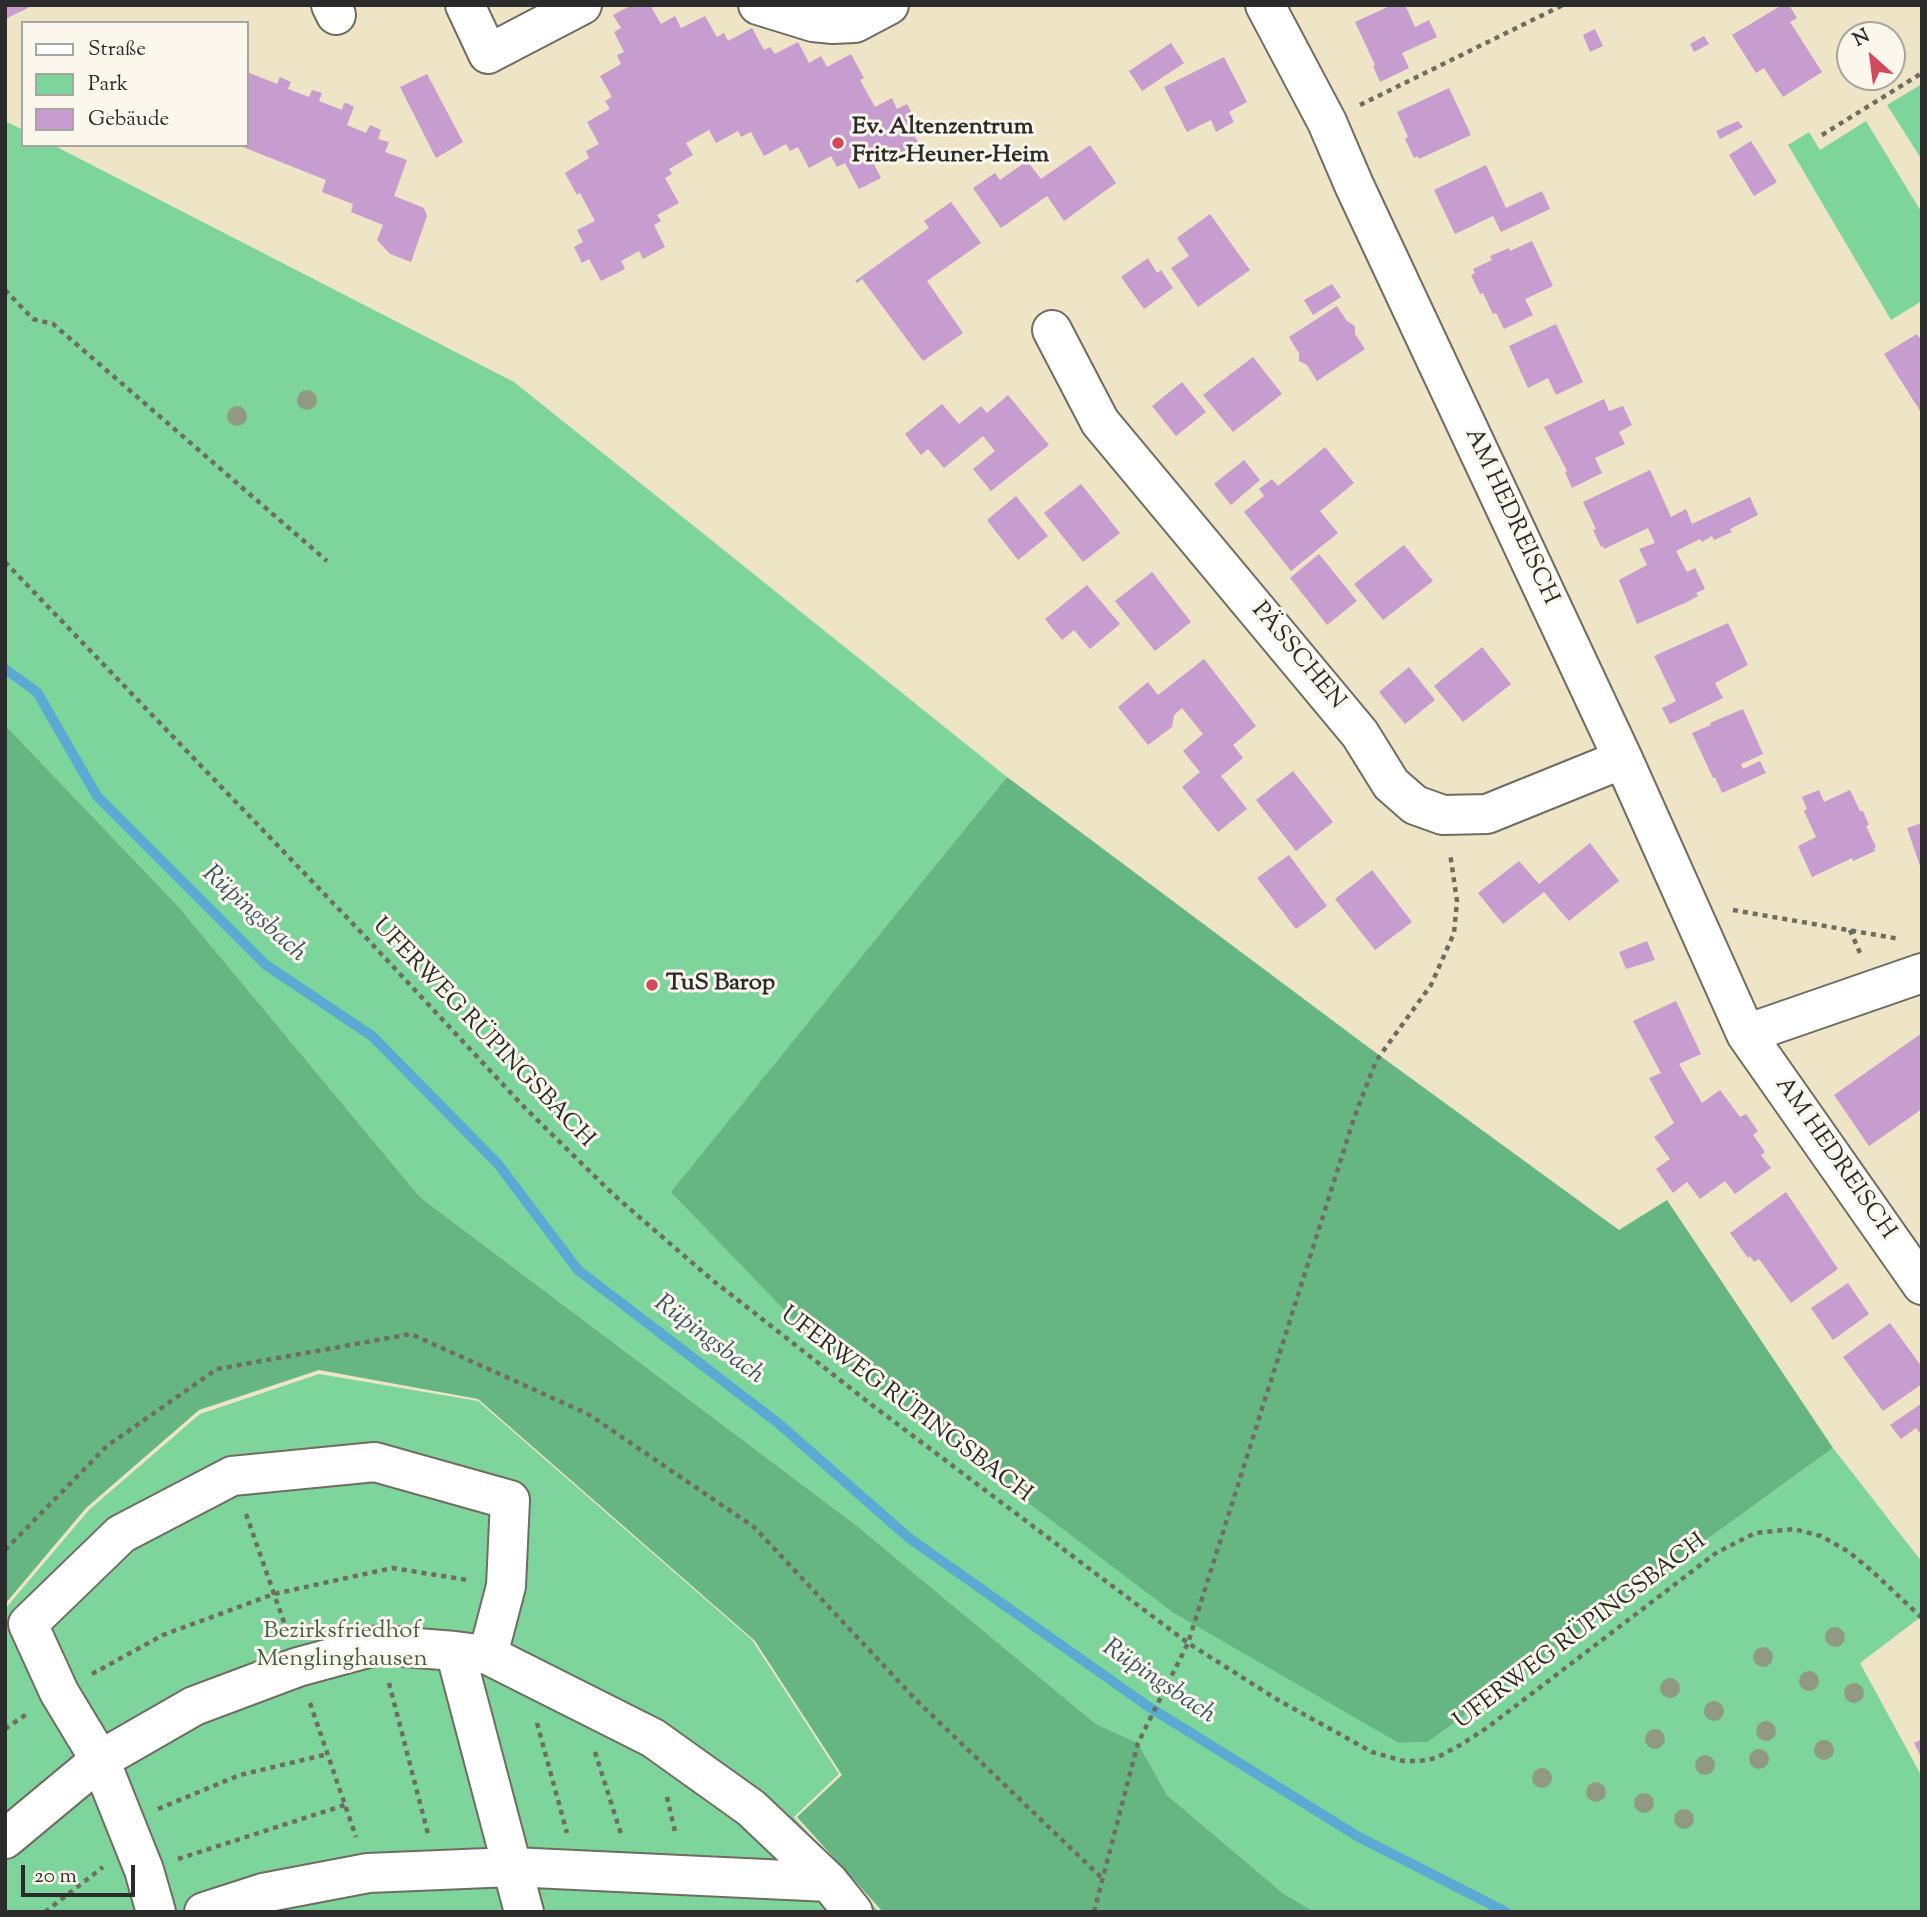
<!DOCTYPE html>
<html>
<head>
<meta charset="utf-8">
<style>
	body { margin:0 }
	#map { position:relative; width:1927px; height:1917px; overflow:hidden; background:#eee4c6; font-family:"Sorts Mill Goudy",serif }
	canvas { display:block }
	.frame { position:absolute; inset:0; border:7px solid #2b2b2b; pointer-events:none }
	.legend { position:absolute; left:21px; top:21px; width:228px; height:126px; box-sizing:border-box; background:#fbf7ec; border:2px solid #a8a59f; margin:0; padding:9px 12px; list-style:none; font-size:21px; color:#2b2b2b }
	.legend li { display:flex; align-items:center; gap:14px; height:35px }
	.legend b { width:35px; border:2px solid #a8a59f }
	.north { position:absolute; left:1836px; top:21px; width:70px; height:70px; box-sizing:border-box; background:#fbf7ec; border:2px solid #a8a59f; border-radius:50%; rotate:332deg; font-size:19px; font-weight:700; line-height:28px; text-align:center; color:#2b2b2b }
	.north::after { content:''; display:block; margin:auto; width:24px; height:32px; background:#d1495b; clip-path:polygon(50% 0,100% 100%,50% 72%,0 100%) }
	.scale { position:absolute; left:21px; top:1865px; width:114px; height:32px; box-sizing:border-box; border:4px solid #2b2b2b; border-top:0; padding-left:9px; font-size:21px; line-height:24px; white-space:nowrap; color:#2b2b2b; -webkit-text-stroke:5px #fbf7ec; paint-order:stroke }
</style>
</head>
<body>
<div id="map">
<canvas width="1927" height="1917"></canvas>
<div class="frame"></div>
<ul class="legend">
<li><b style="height:9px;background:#fff"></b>Straße</li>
<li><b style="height:19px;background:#7dd59b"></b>Park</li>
<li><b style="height:19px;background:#c79cce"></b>Gebäude</li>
</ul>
<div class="north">N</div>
<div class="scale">20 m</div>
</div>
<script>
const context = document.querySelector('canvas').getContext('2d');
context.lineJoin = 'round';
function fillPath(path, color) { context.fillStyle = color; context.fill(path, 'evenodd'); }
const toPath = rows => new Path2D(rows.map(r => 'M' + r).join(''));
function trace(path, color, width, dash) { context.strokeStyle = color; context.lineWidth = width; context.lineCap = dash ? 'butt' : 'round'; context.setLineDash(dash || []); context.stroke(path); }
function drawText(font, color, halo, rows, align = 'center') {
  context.font = font + ' "Sorts Mill Goudy",serif'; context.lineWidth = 6; context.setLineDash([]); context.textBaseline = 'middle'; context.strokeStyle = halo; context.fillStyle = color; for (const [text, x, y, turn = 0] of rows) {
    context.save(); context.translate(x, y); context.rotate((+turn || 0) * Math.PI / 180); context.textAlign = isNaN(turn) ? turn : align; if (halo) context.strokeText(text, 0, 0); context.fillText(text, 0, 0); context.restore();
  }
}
const green = toPath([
	[1922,84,1922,160,1887,105],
	[5,121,23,130,23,145,53,145,514,382,1007,777,672,1192,1399,1743,1428,1742,1833,1448,1922,1562,1922,1616,1860,1663,1922,1777,1922,1912,1315,1912,1284,1894,1167,1795,1138,1743,1096,1724,857,1526,420,1197,177,905,5,725],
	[1866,121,1922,213,1922,301,1891,320,1788,145,1809,132,1820,150],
	[319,1374,478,1401,752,1640,839,1774,794,1817,879,1912,5,1912,5,1609,89,1510,200,1414]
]);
const forest = toPath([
	[5,725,177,905,420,1197,857,1526,1096,1724,1138,1743,1167,1795,1284,1894,1315,1912,883,1912,797,1817,842,1775,755,1641,478,1399,319,1370,199,1410,86,1508,5,1604],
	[1007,777,1364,1044,1619,1230,1667,1200,1833,1448,1428,1742,1399,1743,1174,1613,814,1341,671,1192]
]);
const stream = toPath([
	[5,669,37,692,97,796,266,965,372,1036,498,1164,578,1270,778,1423,909,1538,1149,1707,1357,1836,1506,1912]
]);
const building = toPath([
	[5,5,34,5,5,19],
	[632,5,650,5,661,24,675,16,681,28,705,16,717,37,724,33,728,41,752,28,764,50,770,47,775,54,798,42,809,63,821,56,827,67,851,54,864,78,860,80,875,107,892,98,897,109,907,104,916,120,908,124,920,146,896,159,892,152,873,163,881,178,859,189,845,163,837,167,831,156,809,168,798,147,790,151,786,144,764,156,751,132,741,137,738,131,716,143,709,130,686,143,693,155,669,169,672,174,665,178,679,203,657,215,661,221,654,225,665,247,643,259,639,251,621,261,625,269,601,281,589,259,582,263,574,247,583,242,577,230,595,221,580,193,577,195,565,173,589,158,586,151,599,144,587,122,610,109,605,101,612,97,600,76,621,64,617,55,624,52,614,32,621,28,613,15],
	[1392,5,1405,5,1415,27,1429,20,1437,37,1402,53,1409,68,1380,82,1373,66,1375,65,1355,22],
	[1782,5,1789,5,1797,18,1790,22,1822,72,1783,97,1764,68,1756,73,1732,35],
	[1595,29,1603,46,1590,52,1583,35],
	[1704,36,1709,44,1694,52,1690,44],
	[1171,43,1184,63,1142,91,1129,71],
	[1224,57,1247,102,1229,112,1234,122,1216,132,1211,120,1187,132,1164,87],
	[247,72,277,84,280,77,291,82,288,89,309,97,312,90,322,93,319,101,342,110,344,103,349,104,354,107,347,125,366,133,370,125,381,130,378,139,389,142,385,152,407,160,394,196,424,208,427,216,411,262,390,254,377,240,383,225,351,212,353,204,322,192,326,180,238,145,247,145],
	[427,74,463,142,436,158,400,87],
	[1449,88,1471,135,1419,159,1418,156,1414,158,1405,139,1408,137,1397,112],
	[1738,121,1743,127,1720,139,1716,131],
	[1751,141,1777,182,1754,196,1729,155],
	[1090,145,1116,183,1064,221,1047,196,1001,228,973,188,995,173,1000,180,1027,161,1041,179],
	[1486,165,1506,208,1542,191,1550,209,1501,232,1493,216,1455,234,1434,190],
	[951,202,981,243,927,281,963,333,923,361,862,279,857,283,855,281,929,228,924,221],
	[1210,214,1250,270,1198,307,1171,268,1189,256,1177,238],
	[1532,241,1553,286,1525,299,1533,315,1504,329,1496,313,1493,314,1483,293,1480,294,1471,275,1475,273,1473,269,1492,260,1490,256,1509,248,1510,251],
	[1148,258,1157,273,1161,270,1173,288,1144,309,1121,277],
	[1332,284,1341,297,1313,315,1304,300],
	[1337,306,1347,321,1355,326,1355,334,1365,349,1317,381,1307,365,1299,361,1299,353,1289,337],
	[1556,324,1583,382,1556,395,1548,378,1528,388,1509,346],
	[1917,334,1922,341,1922,414,1884,354],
	[1253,357,1282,394,1233,432,1203,395],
	[1182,382,1206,412,1176,436,1152,406],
	[1008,395,1049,445,991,491,973,469,995,451,983,436,944,468,928,449,921,455,905,434,942,404,959,424,981,406,987,413],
	[1604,399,1609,411,1623,406,1632,425,1619,432,1625,444,1595,458,1602,473,1572,488,1565,472,1567,471,1544,427],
	[1325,447,1354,483,1320,511,1338,533,1291,571,1244,512,1264,496,1259,489,1272,479,1278,486],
	[1244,460,1260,480,1231,505,1214,484],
	[1650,470,1671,517,1686,509,1692,524,1750,497,1758,515,1730,529,1732,532,1714,540,1712,536,1702,542,1700,539,1676,551,1687,572,1695,568,1705,589,1696,593,1698,596,1685,603,1637,624,1619,580,1647,565,1639,549,1655,543,1648,528,1604,549,1603,546,1601,547,1593,530,1596,529,1583,502],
	[1081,484,1120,533,1083,562,1044,513],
	[1016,496,1048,536,1018,560,987,520],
	[1404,545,1433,581,1383,620,1354,584],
	[1319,554,1357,601,1327,625,1290,578],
	[1152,572,1191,622,1155,651,1115,601],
	[1087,585,1120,624,1090,649,1074,630,1062,640,1045,619],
	[1728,623,1748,665,1715,683,1723,698,1670,724,1662,708,1676,701,1654,656],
	[1482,647,1511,684,1463,722,1434,686],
	[1204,659,1256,726,1233,745,1243,758,1221,776,1247,809,1218,832,1182,787,1200,772,1183,751,1203,734,1182,708,1174,715,1172,727,1148,745,1118,707,1148,682,1158,695],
	[1409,667,1435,700,1405,724,1379,692],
	[1743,709,1763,754,1741,764,1743,769,1760,761,1766,773,1722,793,1715,777,1713,778,1692,733,1711,725,1710,723],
	[1293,771,1333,822,1296,851,1256,800],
	[1819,790,1824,802,1850,790,1860,811,1863,811,1869,825,1866,826,1876,847,1874,848,1875,851,1853,861,1852,858,1812,877,1798,846,1816,837,1804,811,1807,809,1802,797],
	[1922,823,1922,869,1921,869,1907,828],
	[1590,843,1619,881,1569,921,1544,892,1503,924,1478,893,1519,861,1539,884],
	[1289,855,1327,906,1296,929,1257,878],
	[1372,870,1412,922,1375,950,1335,899],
	[1647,941,1655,960,1626,969,1619,952],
	[1676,1001,1701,1054,1679,1064,1702,1103,1720,1090,1740,1117,1746,1114,1758,1131,1753,1135,1765,1152,1761,1155,1771,1168,1735,1194,1725,1181,1700,1199,1687,1182,1673,1193,1656,1169,1670,1159,1654,1137,1674,1123,1649,1078,1661,1073,1633,1021],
	[1922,1033,1922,1109,1869,1146,1834,1095],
	[1786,1192,1838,1269,1791,1303,1759,1259,1754,1262,1750,1256,1748,1258,1730,1233],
	[1848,1283,1869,1314,1833,1340,1811,1308],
	[1890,1323,1922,1367,1922,1384,1883,1411,1843,1357],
	[1922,1403,1922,1436,1916,1428,1901,1439,1890,1425],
	[1922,1739,1922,1759,1914,1743]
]);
const path = toPath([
	[1360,105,1563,5],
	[1822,135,1922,73],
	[5,290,33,319,53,324,327,561],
	[5,562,358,929,524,1107,615,1196,711,1279,872,1405,1188,1643,1278,1700,1372,1752,1403,1761,1420,1761,1436,1758,1462,1744,1488,1727,1716,1553,1755,1533,1794,1529,1821,1536,1849,1552,1873,1572,1922,1618],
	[1733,910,1900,939],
	[1850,930,1860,953],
	[246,1514,287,1631],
	[5,1550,107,1446,217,1369,411,1334,588,1414,754,1527,917,1701,1103,1879],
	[92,1674,163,1635,274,1594,392,1568,468,1580],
	[389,1683,428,1834],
	[310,1703,356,1837],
	[537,1723,567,1833],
	[5,1729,28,1713],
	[595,1752,621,1834],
	[667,1797,676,1836],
	[158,1809,240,1775,328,1754],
	[178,1859,345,1805],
	[45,1912,103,1867],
	[1094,1912,1138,1743,1188,1643,1354,1118,1376,1061,1431,985,1454,933,1457,901,1450,853]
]);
const minor = toPath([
	[331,5,336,15],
	[465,5,488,54,582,5],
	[758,5,813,22,833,24,855,23,889,5],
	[1265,5,1327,122,1354,185,1623,759,1746,1034,1922,1285],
	[1052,330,1100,422,1360,734,1391,784,1415,805,1443,815,1487,814,1623,759],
	[1746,1034,1922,973],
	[455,1651,524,1912],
	[5,1839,100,1760,194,1706,298,1667,379,1645,455,1651,488,1655,653,1738,751,1808,829,1882,853,1912],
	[156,1912,144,1870,100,1760,59,1692,28,1624,121,1534,232,1476,375,1462,510,1500,506,1586,488,1655],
	[204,1912,263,1893,368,1873,512,1867,829,1882]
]);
const trees = [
	[307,400],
	[237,416],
	[1835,1637],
	[1763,1657],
	[1809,1681],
	[1670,1688],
	[1854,1693],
	[1714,1711],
	[1766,1731],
	[1655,1739],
	[1824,1750],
	[1759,1759],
	[1705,1765],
	[1542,1778],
	[1596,1792],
	[1644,1803],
	[1684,1819]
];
const markers = [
	[838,143,7,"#d1495b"],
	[652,985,7,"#d1495b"]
];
const poiNames = [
	["Ev. Altenzentrum",852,129],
	["Fritz-Heuner-Heim",852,157],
	["TuS Barop",666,985]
];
const streetNames = [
	["AM HEDREISCH",1510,517,65],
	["PÄSSCHEN",1297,657,50],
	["UFERWEG RÜPINGSBACH",482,1034,46],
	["AM HEDREISCH",1834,1159,55],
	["UFERWEG RÜPINGSBACH",905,1406,37],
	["UFERWEG RÜPINGSBACH",1581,1633,-37]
];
const parkNames = [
	["Bezirksfriedhof",342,1633],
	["Menglinghausen",342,1661]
];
const waterNames = [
	["Rüpingsbach",253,915,42],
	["Rüpingsbach",708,1341,37],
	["Rüpingsbach",1158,1683,34]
];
fillPath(green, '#7dd59b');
fillPath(forest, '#66b683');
trace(stream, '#5aaad4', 10);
fillPath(building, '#c79cce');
trace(minor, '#6f6c61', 42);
trace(path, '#6f6c61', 4.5, [5, 5]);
trace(minor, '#fff', 38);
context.fillStyle = '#909a83';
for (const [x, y] of trees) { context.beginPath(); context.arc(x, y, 10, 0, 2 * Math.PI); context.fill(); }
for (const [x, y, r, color] of markers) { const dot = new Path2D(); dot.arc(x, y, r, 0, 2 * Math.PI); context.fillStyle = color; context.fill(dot); trace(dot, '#fbf7ec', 2.5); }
drawText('bold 24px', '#2b2b2b', '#fbf7ec', poiNames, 'left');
drawText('24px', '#2b2b2b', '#fbf7ec', streetNames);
drawText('24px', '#445e4d', '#fbf7ec', parkNames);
drawText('italic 26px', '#3b5766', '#fbf7ec', waterNames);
</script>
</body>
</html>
